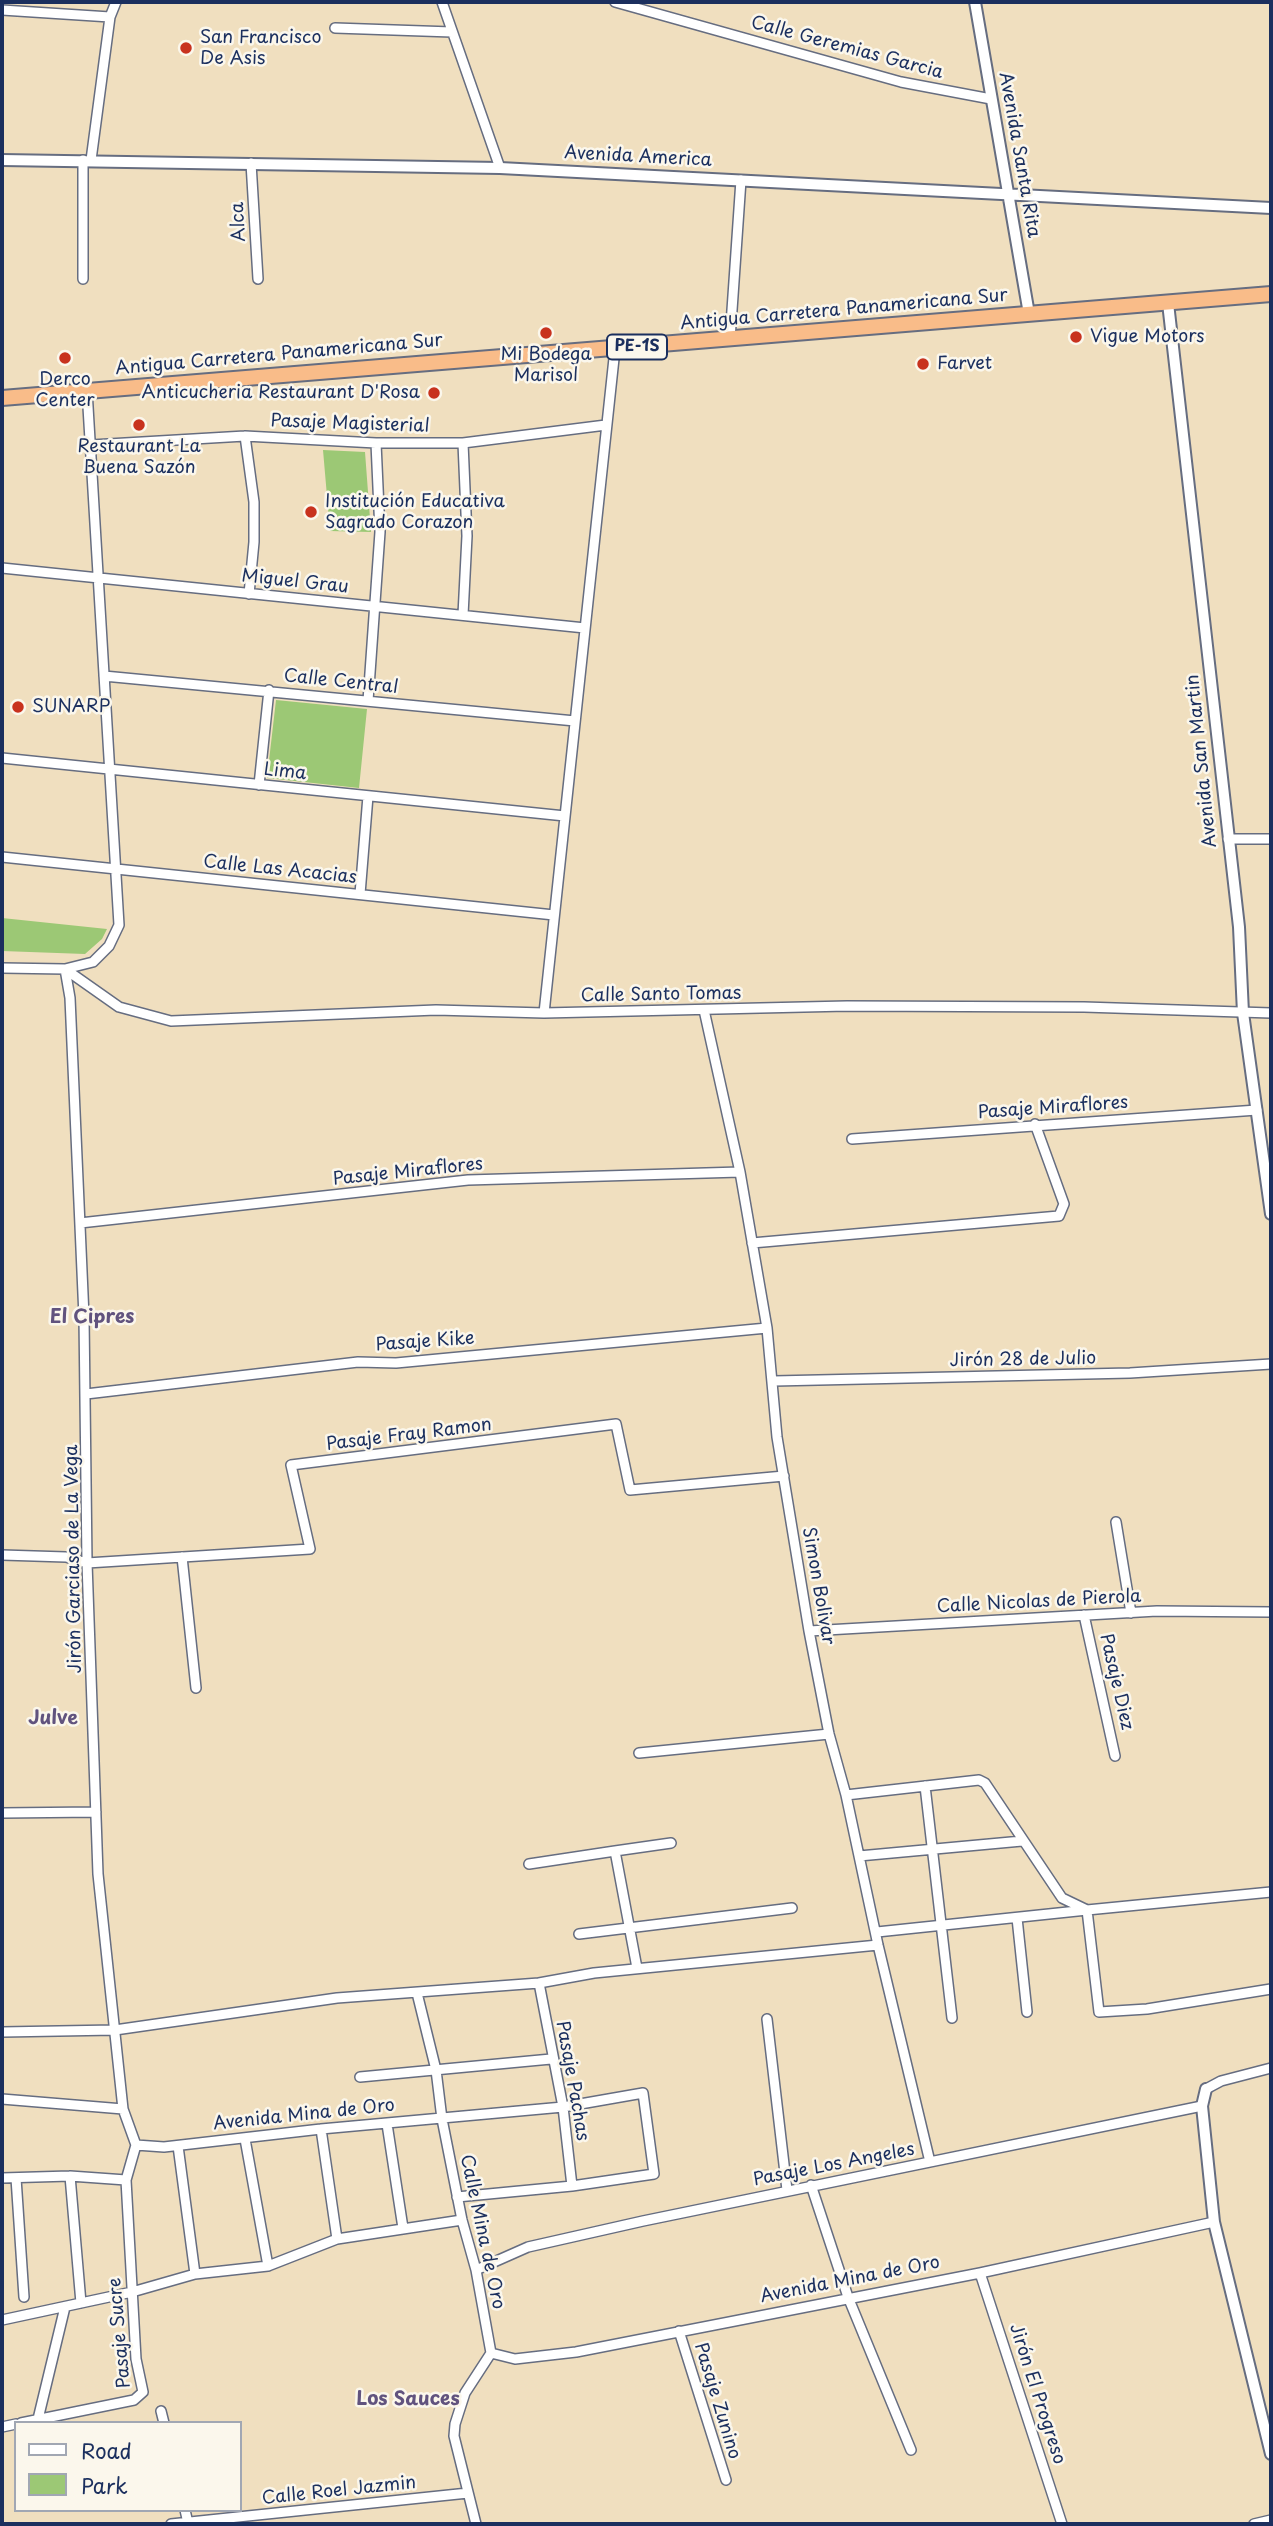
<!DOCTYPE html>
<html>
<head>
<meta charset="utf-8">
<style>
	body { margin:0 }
	#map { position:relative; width:1273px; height:2526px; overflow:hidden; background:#f0dfbf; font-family:"Playpen Sans",sans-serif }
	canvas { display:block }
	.frame { position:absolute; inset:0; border:4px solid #1b2f5e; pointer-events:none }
	.legend { position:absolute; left:14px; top:2421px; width:228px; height:91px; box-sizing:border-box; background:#fbf7ec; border:2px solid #a1a7b3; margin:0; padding:9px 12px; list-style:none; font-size:21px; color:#1b2f5e }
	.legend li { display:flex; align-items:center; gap:14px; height:35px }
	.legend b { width:35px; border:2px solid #a1a7b3 }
</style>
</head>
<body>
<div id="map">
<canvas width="1273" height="2526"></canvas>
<div class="frame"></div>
<ul class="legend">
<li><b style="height:9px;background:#fff"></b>Road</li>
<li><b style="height:19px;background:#9cc875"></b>Park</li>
</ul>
</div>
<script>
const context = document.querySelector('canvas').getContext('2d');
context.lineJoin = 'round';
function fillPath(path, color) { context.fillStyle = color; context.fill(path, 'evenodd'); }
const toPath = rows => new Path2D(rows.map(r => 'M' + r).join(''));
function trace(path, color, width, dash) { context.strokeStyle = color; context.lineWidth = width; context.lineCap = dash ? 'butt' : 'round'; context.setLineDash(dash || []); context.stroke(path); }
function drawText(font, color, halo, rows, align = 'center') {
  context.font = font + ' "Playpen Sans",sans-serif'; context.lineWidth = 5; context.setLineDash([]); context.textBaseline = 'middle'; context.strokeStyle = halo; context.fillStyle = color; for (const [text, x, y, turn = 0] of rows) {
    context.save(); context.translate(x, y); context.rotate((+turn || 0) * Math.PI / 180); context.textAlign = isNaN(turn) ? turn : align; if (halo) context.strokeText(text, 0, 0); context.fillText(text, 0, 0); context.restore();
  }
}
const green = toPath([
	[323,450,365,452,371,532,330,531],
	[276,700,367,709,359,788,267,778],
	[2,918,107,929,102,939,85,954,2,951]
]);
const minor = toPath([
	[442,2,500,168],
	[615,2,901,82,991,99],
	[2,10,110,17],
	[335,28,452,32],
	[91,160,110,17,116,2],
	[251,163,258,279],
	[83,279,83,160],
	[730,339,741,180],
	[245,436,254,502,254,542,249,594],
	[463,443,467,536,463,615],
	[91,445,245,436,376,443,463,443,606,425],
	[2,568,585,628],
	[104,676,575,721],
	[368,701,380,532,376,443],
	[2,758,565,816],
	[259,785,269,690],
	[1228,839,1271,839],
	[2,857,554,915],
	[360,894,368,796],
	[2,968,65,969,93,962,109,946,119,925,87,390],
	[65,969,119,1007,171,1021,436,1010,544,1013,847,1006,1084,1007,1271,1013],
	[65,969,70,998,84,1317,87,1563,98,1874,123,2109,136,2145],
	[704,1010,740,1172,767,1328,777,1437,809,1631,829,1734,846,1795,878,1945,930,2162],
	[544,1013,615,349],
	[852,1139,1257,1110],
	[80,1223,468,1180,740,1172],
	[752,1243,1059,1216,1064,1204,1035,1124],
	[774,1381,1130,1373,1271,1364],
	[86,1394,358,1362,396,1363,767,1328],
	[1116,1522,1131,1613],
	[2,1555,66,1557,87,1563,310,1549,291,1465,616,1424,630,1490,784,1476],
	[182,1557,196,1688],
	[1084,1615,1115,1756],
	[809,1631,1157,1611,1271,1612],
	[639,1753,829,1734],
	[925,1786,952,2018],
	[846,1795,979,1780,985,1783,1062,1898,1087,1910,1271,1892],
	[2,1813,96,1812],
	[615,1851,671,1843],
	[859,1856,1022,1841],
	[529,1864,615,1851,637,1968],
	[1017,1918,1027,2012],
	[877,1932,1087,1910,1099,2012,1147,2009,1271,1989],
	[579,1934,792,1908],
	[539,1983,563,2107,572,2186],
	[417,1993,436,2070,442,2119,462,2220,476,2270,491,2353],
	[767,2019,787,2190],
	[2,2032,115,2030,337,1998,539,1983,594,1973,878,1945],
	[360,2077,551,2059],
	[1206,2089,1221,2081,1271,2068],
	[2,2099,123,2109],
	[387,2124,403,2228],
	[321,2129,337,2239],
	[245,2139,268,2266],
	[136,2145,164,2147,321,2129,563,2107,643,2093,654,2174,572,2186,457,2197],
	[178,2146,195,2274],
	[70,2176,81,2303],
	[2,2178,70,2176,126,2180],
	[16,2178,24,2297],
	[811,2185,848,2297,911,2450],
	[476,2270,528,2247,643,2221,1202,2106],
	[980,2273,1062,2524],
	[2,2320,132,2292,195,2274,268,2266,337,2239,462,2220],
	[679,2331,726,2480],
	[491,2353,515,2359,576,2352,980,2273,1214,2222],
	[161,2411,164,2423],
	[38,2419,65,2307],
	[21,2423,134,2400,143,2392,136,2359,126,2180,136,2145],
	[2,2427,16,2424],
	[185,2510,188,2523],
	[171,2524,468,2493],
	[476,2524,454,2436,455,2424,465,2393,491,2353],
	[1254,2524,1271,2520]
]);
const tertiary = toPath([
	[975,2,1029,314],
	[2,160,500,168,1271,208],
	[1168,303,1239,927,1243,1013,1271,1214],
	[1206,2089,1202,2106,1214,2222,1271,2454]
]);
const trunk = toPath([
	[2,398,1271,294]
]);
const markers = [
	[186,48,7,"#c8321e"],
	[546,333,7,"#c8321e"],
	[1076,337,7,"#c8321e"],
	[65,358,7,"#c8321e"],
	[923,364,7,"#c8321e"],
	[434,393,7,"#c8321e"],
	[139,425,7,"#c8321e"],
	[311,512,7,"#c8321e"],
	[18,707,7,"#c8321e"]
];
const shields = [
	[637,347,60]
];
const shieldNames = [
	["PE-1S",637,347]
];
const poiNames = [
	["San Francisco",200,38],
	["De Asis",200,59],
	["Vigue Motors",1090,337],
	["Mi Bodega",546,355,"center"],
	["Marisol",546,376,"center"],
	["Farvet",937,364],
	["Derco",65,380,"center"],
	["Center",65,401,"center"],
	["Anticucheria Restaurant D'Rosa",420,393,"right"],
	["Restaurant La",139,447,"center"],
	["Buena Sazón",139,468,"center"],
	["Institución Educativa",325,502],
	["Sagrado Corazon",325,523],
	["SUNARP",32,707]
];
const streetNames = [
	["Calle Geremias Garcia",847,48,15],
	["Avenida Santa Rita",1019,155,80],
	["Avenida America",638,157,3],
	["Alca",239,222,-93],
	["Antigua Carretera Panamericana Sur",844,310,-5],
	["Antigua Carretera Panamericana Sur",279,355,-5],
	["Pasaje Magisterial",350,424,2],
	["Miguel Grau",295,582,6],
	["Calle Central",341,682,6],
	["Avenida San Martin",1202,761,-96],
	["Lima",285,772,6],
	["Calle Las Acacias",280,870,6],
	["Calle Santo Tomas",661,995,-1],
	["Pasaje Miraflores",1053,1108,-4],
	["Pasaje Miraflores",408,1172,-6],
	["Pasaje Kike",425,1342,-4],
	["Jirón 28 de Julio",1023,1360,-1],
	["Pasaje Fray Ramon",409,1435,-7],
	["Jirón Garciaso de La Vega",74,1559,-91],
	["Simon Bolivar",818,1586,80],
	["Calle Nicolas de Pierola",1039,1602,-3],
	["Pasaje Diez",1116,1682,77],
	["Pasaje Pachas",572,2081,80],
	["Avenida Mina de Oro",304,2115,-6],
	["Pasaje Los Angeles",834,2165,-11],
	["Calle Mina de Oro",482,2232,78],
	["Avenida Mina de Oro",850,2280,-11],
	["Pasaje Sucre",120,2333,-95],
	["Jirón El Progreso",1037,2394,72],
	["Pasaje Zunino",717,2401,73],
	["Calle Roel Jazmin",339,2491,-6]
];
const neighbourhoodNames = [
	["El Cipres",92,1318],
	["Julve",53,1719],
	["Los Sauces",408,2400]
];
fillPath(green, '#9cc875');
trace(minor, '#666d80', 12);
trace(tertiary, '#666d80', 14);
trace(trunk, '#666d80', 18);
trace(minor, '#fff', 9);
trace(tertiary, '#fff', 10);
trace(trunk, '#f9bc89', 14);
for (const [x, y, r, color] of markers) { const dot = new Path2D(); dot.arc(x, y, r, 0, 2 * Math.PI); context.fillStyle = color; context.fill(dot); trace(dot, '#fbf7ec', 2.5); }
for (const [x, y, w] of shields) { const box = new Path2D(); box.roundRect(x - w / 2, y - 12.5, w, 25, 5); context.fillStyle = '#fbf7ec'; context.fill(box); trace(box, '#1b2f5e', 2); }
drawText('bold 16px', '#1b2f5e', null, shieldNames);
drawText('18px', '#1b2f5e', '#fbf7ec', poiNames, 'left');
drawText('18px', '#1b2f5e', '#fbf7ec', streetNames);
drawText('bold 19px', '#61537e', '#fbf7ec', neighbourhoodNames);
</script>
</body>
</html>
